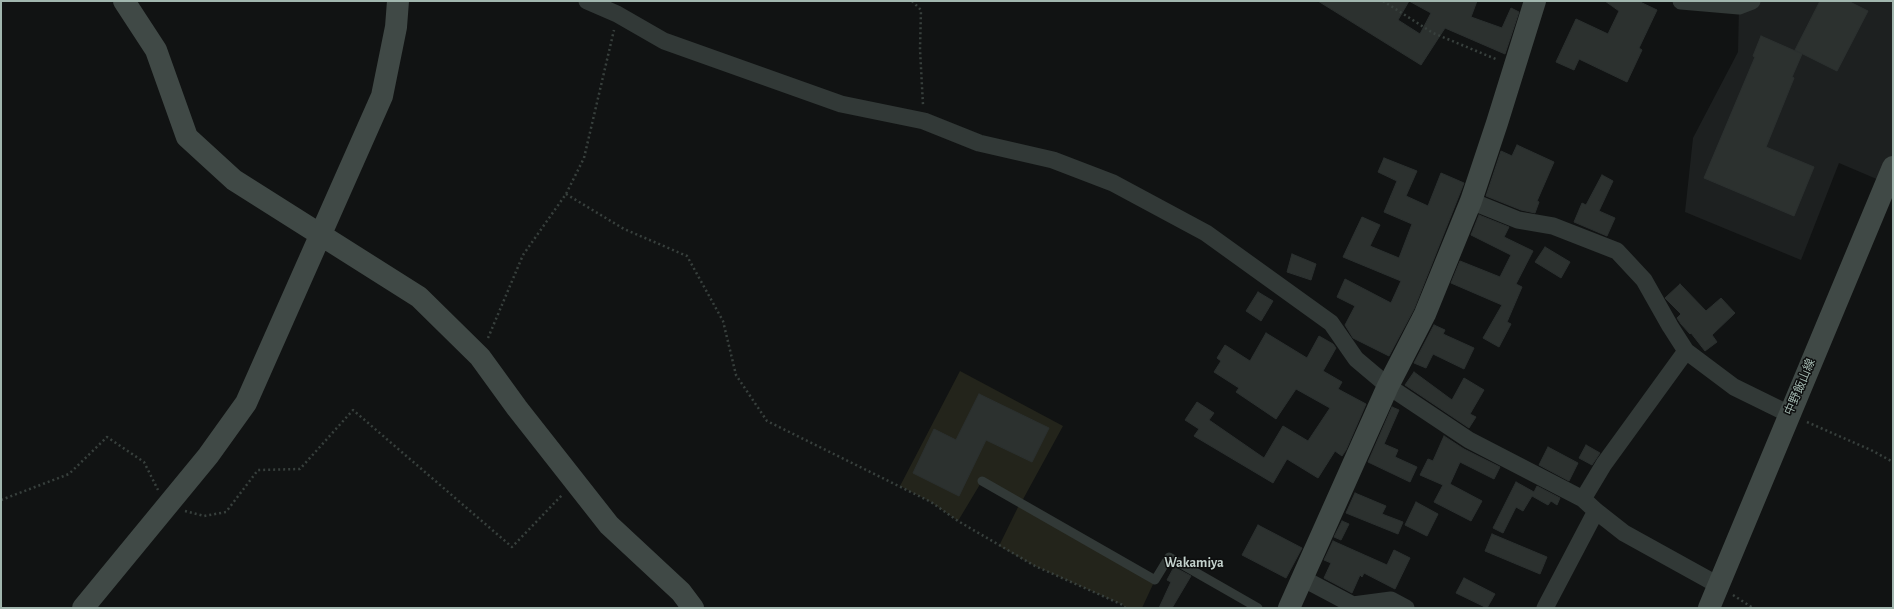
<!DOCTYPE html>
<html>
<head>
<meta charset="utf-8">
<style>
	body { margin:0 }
	#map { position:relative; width:1894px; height:609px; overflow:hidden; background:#111313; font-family:"Alegreya Sans",sans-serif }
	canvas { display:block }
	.frame { position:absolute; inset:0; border:2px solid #a1b6ae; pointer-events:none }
</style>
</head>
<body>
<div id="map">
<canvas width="1894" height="609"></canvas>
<div class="frame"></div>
</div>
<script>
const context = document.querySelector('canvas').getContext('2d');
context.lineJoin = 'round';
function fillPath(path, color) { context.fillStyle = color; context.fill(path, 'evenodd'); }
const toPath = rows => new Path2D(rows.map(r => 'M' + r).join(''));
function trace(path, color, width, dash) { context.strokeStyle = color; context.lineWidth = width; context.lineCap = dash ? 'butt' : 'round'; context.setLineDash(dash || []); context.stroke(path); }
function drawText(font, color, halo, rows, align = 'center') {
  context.font = font + ' "Alegreya Sans","Noto Sans JP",sans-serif'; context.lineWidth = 3; context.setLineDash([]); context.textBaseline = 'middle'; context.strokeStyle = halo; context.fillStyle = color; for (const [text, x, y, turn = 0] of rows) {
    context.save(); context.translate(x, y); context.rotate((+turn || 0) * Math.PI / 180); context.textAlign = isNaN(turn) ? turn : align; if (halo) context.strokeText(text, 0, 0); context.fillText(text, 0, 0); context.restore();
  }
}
const built = toPath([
	[1681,1,1893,1,1893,167,1886,183,1839,163,1801,260,1685,212,1693,138,1738,52,1739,6]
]);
const green = toPath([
	[960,371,1063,426,1021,503,1155,580,1142,608,1125,608,1123,605,1035,566,999,546,1020,503,982,481,958,521,931,502,900,486]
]);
const building = toPath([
	[1318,1,1409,1,1398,20,1420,34,1431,13,1409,1,1477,1,1471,17,1502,28,1511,8,1519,12,1505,54,1445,28,1421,65,1318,1],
	[1605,1,1638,1,1657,10,1639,48,1642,50,1627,82,1579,59,1574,70,1556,62,1576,19,1608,34,1619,11,1605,1],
	[1820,1,1848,1,1868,11,1837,71,1795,50,1820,1],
	[1761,36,1802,54,1792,77,1794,78,1766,147,1814,167,1794,216,1704,178,1755,57,1753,56,1761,36],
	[1517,145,1554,162,1537,201,1539,202,1535,213,1521,210,1486,196,1501,151,1512,156,1517,145],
	[1384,158,1417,171,1406,196,1428,206,1441,173,1464,183,1414,309,1389,356,1353,338,1345,325,1355,306,1337,297,1345,279,1391,303,1401,281,1343,257,1362,217,1380,225,1370,246,1399,258,1412,224,1384,212,1397,181,1378,172,1384,158],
	[1602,175,1613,181,1599,211,1615,218,1607,236,1574,222,1582,203,1586,205,1602,175],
	[1479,215,1509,227,1504,237,1533,251,1516,284,1522,287,1507,322,1511,324,1499,347,1483,338,1502,305,1451,283,1460,261,1500,277,1511,255,1471,235,1479,215],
	[1545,247,1570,262,1561,278,1535,262,1545,247],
	[1292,254,1316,264,1311,280,1287,272,1292,254],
	[1680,284,1706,311,1721,298,1735,313,1712,335,1717,342,1705,351,1691,333,1690,334,1681,324,1677,318,1681,314,1665,298,1680,284],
	[1258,292,1273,301,1261,321,1246,311,1258,292],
	[1434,325,1445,330,1443,334,1474,348,1464,369,1433,354,1426,368,1414,363,1434,325],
	[1266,333,1307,358,1319,336,1333,344,1336,348,1323,371,1342,382,1338,389,1366,404,1346,450,1342,456,1335,451,1318,478,1287,459,1273,483,1194,436,1199,429,1185,420,1197,402,1214,413,1209,420,1264,458,1283,426,1308,441,1330,408,1296,389,1276,419,1236,392,1239,388,1214,372,1221,361,1217,358,1225,345,1250,361,1266,333],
	[1414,372,1452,400,1464,378,1484,390,1470,414,1476,417,1469,428,1405,385,1414,372],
	[979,394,1049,428,1032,462,986,440,959,496,913,473,934,429,956,440,979,394],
	[1392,407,1399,410,1384,444,1398,450,1395,457,1417,467,1410,482,1368,462,1392,407],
	[1444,436,1464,449,1500,467,1494,479,1460,462,1450,484,1482,501,1471,521,1434,502,1443,485,1420,475,1428,459,1433,461,1444,436],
	[1586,445,1600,453,1592,465,1579,458,1586,445],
	[1548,447,1578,463,1569,481,1539,465,1548,447],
	[1516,482,1534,492,1537,486,1560,498,1557,505,1551,501,1548,505,1532,496,1523,511,1516,507,1503,533,1493,528,1516,482],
	[1355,493,1386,506,1382,514,1403,522,1398,534,1346,513,1355,493],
	[1416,502,1438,514,1427,536,1405,525,1416,502],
	[1342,521,1349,524,1341,540,1334,537,1342,521],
	[1258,525,1302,548,1286,578,1242,555,1258,525],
	[1492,534,1547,557,1540,574,1485,551,1492,534],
	[1333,541,1387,565,1394,550,1410,558,1395,589,1364,573,1362,577,1360,575,1352,593,1324,578,1331,563,1324,560,1333,541],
	[1174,567,1191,576,1172,608,1159,608,1171,582,1167,580,1174,567],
	[1464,578,1495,594,1487,608,1456,593,1464,578]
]);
const path = toPath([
	[912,1,921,10,920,49,923,105],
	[1383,1,1433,33,1498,60],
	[566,194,624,229,687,256,723,321,736,375,767,421,931,502,958,521,1035,566,1123,605,1125,608],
	[488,338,523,255,566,194,584,158,614,30],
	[1807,422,1871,450,1893,462],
	[1,500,69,474,107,437,144,462,158,490],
	[185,511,204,516,226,512,258,470,300,469,353,410,512,547,563,494],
	[1733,595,1753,608]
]);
const lane = toPath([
	[982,481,1155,580,1169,557,1258,608]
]);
const street = toPath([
	[587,1,617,14,664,41,841,104,924,121,979,143,1053,160,1113,183,1206,233,1331,323,1356,359,1388,386,1469,440,1583,499,1596,511,1624,533,1718,585],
	[1681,1,1739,6,1752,1],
	[1471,201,1518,220,1553,226,1617,251,1644,280,1670,326,1686,351,1734,387,1789,414],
	[1583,499,1604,464,1686,351],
	[1302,578,1353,605,1391,600,1406,608],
	[1545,608,1596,511]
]);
const secondary = toPath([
	[124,1,156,50,187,137,234,180,419,297,480,357,517,408,609,525,681,592,693,608],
	[83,608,208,456,246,403,382,96,396,27,398,1],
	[1289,608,1388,386,1425,314,1471,201,1497,123,1535,1],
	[1709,608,1893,167]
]);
const streetNames = [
	["中野飯山線",1800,387,-67]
];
const quarterNames = [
	["Wakamiya",1194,563]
];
fillPath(built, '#1d2020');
fillPath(green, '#23241b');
fillPath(building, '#2c312f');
trace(building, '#2b302f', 1);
trace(path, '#38403d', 2.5, [2, 3]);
trace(lane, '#323937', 9);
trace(street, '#323937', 17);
trace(secondary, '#404946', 22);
drawText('12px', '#a1b6ae', '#0d0e0e', streetNames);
drawText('bold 14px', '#c3d1cc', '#0d0e0e', quarterNames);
</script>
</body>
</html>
